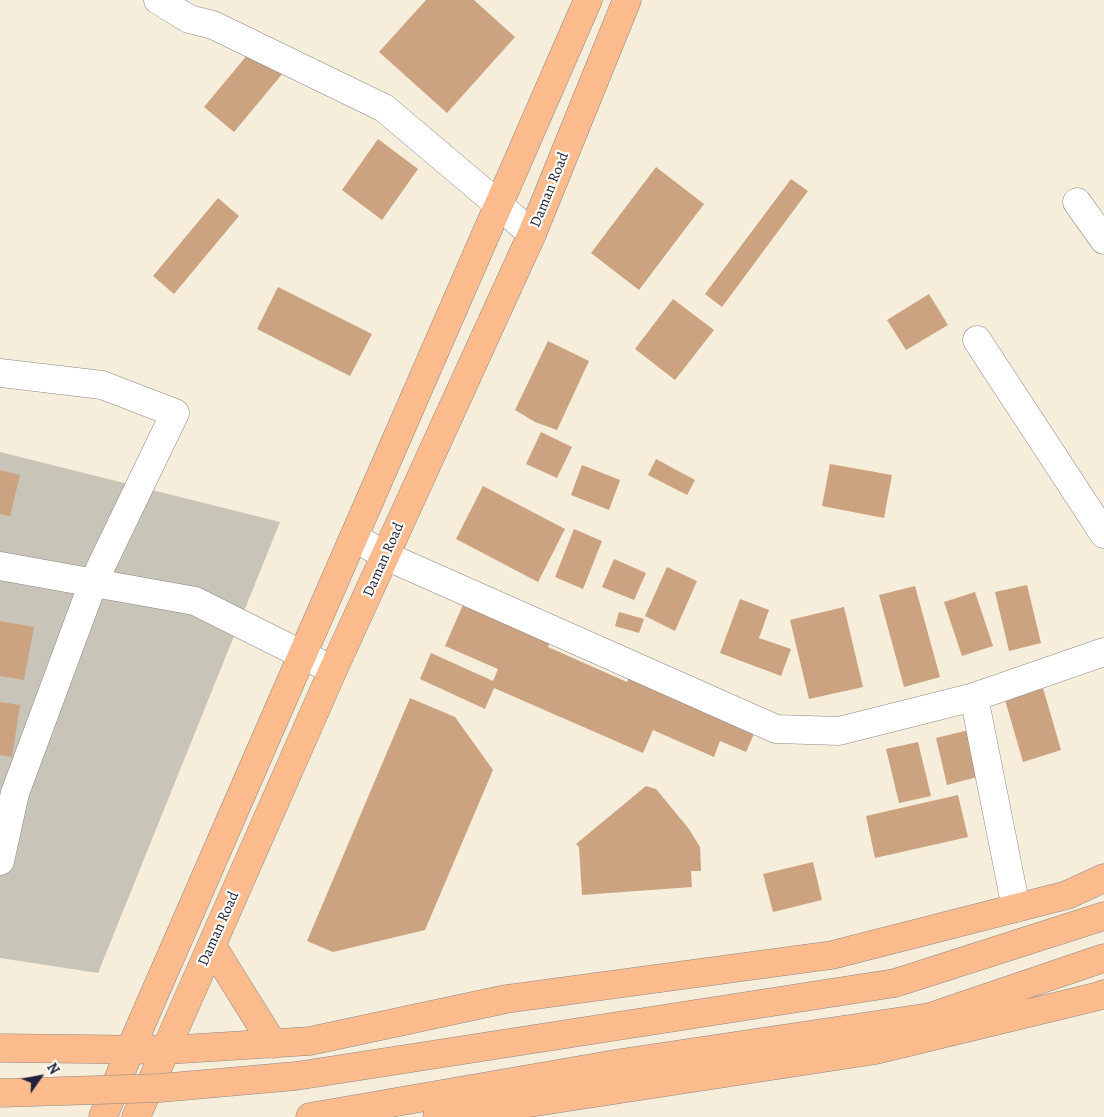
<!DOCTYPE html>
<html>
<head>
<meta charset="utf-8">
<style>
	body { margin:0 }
	#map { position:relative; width:1104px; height:1117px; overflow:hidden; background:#f6edda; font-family:Alegreya,serif }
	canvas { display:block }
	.north { position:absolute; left:15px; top:1052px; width:50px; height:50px; -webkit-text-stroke:4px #fdfcf7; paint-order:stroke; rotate:57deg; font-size:14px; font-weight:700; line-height:20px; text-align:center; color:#22223b }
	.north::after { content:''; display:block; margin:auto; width:18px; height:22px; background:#22223b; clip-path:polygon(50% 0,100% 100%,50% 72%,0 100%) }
</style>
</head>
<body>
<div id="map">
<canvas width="1104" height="1117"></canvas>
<div class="north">N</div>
</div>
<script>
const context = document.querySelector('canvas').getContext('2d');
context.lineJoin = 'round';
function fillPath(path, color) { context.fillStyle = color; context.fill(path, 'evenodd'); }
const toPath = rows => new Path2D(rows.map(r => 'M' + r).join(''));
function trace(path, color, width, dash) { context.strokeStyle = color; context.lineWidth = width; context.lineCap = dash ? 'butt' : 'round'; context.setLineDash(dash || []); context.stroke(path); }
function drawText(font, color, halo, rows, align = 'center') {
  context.font = font + ' Alegreya,serif'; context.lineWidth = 4.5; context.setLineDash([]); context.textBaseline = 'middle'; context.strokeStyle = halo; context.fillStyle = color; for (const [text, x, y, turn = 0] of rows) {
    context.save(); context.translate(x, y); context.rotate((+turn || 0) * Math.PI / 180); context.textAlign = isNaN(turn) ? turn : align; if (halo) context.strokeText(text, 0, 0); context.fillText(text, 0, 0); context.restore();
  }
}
const industrial = toPath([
	[0,452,280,522,98,973,0,958]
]);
const building = toPath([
	[426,0,474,0,515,37,447,113,379,52],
	[253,48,283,73,234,132,204,107],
	[378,139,418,169,382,220,342,190],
	[656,167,704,204,639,290,591,253],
	[791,179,808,191,722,307,705,294],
	[218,198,239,216,174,294,153,276],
	[278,287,372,334,350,376,257,329],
	[929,294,948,325,906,350,887,320],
	[673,299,714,330,675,380,635,349],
	[548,341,589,361,557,430,535,422,515,410],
	[541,432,572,447,557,478,526,464],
	[656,459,695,480,687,495,648,475],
	[830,464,892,475,884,518,822,506],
	[582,465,620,480,609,510,571,495],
	[0,470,20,475,10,516,0,514],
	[483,486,565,529,538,582,456,539],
	[574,529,602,541,583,589,555,577],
	[614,559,646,573,634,600,602,587],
	[667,567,697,581,675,631,645,616],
	[1027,585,1041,643,1009,651,995,592],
	[915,586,940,677,904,687,879,595],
	[975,592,993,646,962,656,944,602],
	[466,598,552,636,548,647,627,682,632,671,758,725,746,752,720,741,714,757,653,730,643,753,494,688,485,709,420,679,431,653,493,681,498,669,445,646],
	[740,599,769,610,759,638,791,649,781,676,720,653],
	[844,607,863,687,809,699,790,620],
	[619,612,644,619,639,633,615,626],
	[0,621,34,627,24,680,0,676],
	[1043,688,1061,750,1023,762,1005,700],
	[410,698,455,717,493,770,425,930,333,952,307,941],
	[0,702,20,705,12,757,0,755],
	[969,730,981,776,947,785,936,738],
	[918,742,931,796,899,803,886,749],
	[646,786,656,789,689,829,700,847,701,871,691,871,692,887,582,895,579,847,576,844],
	[958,795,968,837,875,858,866,816],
	[813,862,822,900,773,912,763,874]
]);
const minor = toPath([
	[158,0,189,19,213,25,384,108,499,205,532,234],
	[1077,202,1104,240],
	[977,340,1104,534],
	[0,373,102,385,175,413,93,583,15,793,0,861],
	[354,537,386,556,776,729,839,731,974,697,1104,652],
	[0,566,195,601,333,670],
	[974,697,1016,908]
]);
const major = toPath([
	[212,946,273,1044],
	[103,1117,130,1050,588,0],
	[136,1117,333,670,532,234,627,0]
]);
const highway = toPath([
	[895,983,1104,916],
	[0,1048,166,1050,310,1041,506,999,832,955,1067,895,1104,878],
	[310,1117,621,1063,930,1017,1104,958],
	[437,1117,876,1050,1099,996,1104,994]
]);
const highwayBridge = toPath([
	[0,1093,160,1088,296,1076,895,983]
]);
const streetNames = [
	["Daman Road",550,190,-68],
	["Daman Road",384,560,-66],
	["Daman Road",219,929,-66]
];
fillPath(industrial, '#c8c4b8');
fillPath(building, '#cca381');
trace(minor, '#8c888a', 29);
trace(major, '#8c888a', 29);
trace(highway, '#8c888a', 29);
trace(minor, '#fff', 28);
trace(major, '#fbbb8c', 28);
trace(highway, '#fbbb8c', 28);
trace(highwayBridge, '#8c888a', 29, []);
trace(highwayBridge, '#fbbb8c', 28);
drawText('15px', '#22223b', '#fdfcf7', streetNames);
</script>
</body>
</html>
